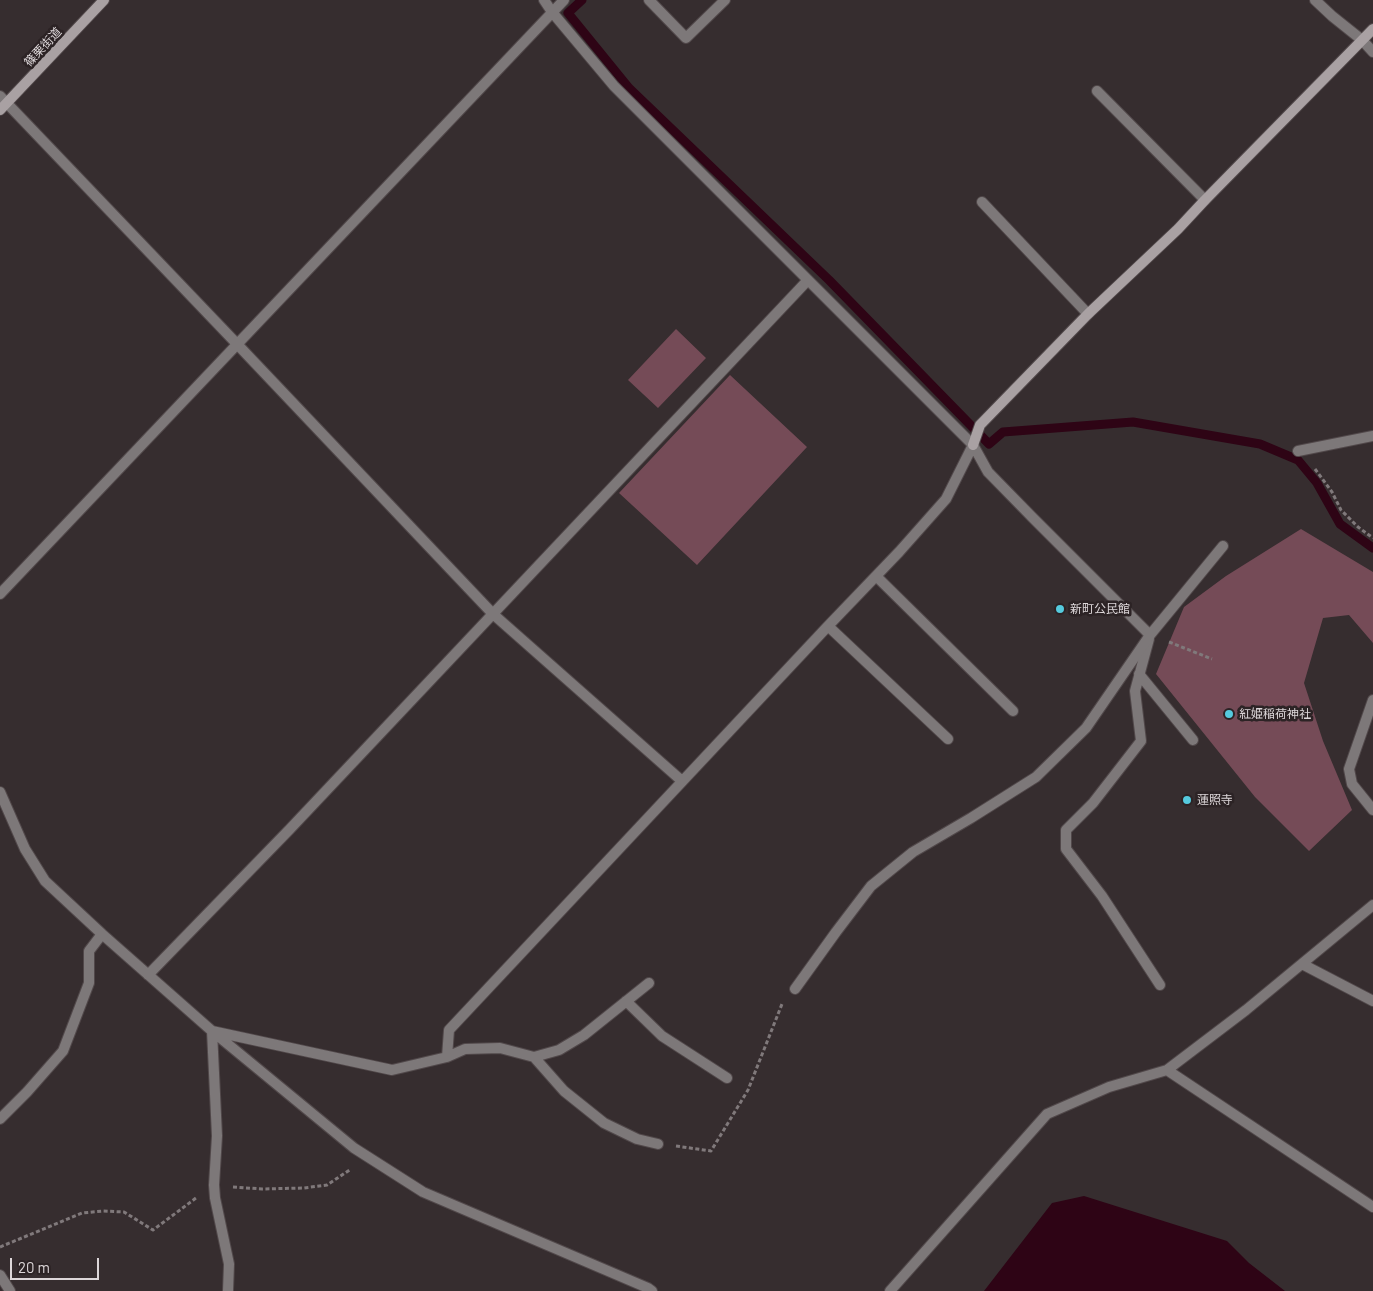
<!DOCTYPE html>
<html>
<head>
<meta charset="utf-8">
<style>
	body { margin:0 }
	#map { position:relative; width:1373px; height:1291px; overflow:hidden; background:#362d2f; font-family:Barlow,sans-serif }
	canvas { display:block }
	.scale { position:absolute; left:10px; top:1258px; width:89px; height:22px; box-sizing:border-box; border:2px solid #ddd7d9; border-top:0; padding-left:6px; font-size:15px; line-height:18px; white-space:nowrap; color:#ddd7d9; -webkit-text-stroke:4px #2c2325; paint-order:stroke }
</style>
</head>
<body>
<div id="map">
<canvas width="1373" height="1291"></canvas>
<div class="scale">20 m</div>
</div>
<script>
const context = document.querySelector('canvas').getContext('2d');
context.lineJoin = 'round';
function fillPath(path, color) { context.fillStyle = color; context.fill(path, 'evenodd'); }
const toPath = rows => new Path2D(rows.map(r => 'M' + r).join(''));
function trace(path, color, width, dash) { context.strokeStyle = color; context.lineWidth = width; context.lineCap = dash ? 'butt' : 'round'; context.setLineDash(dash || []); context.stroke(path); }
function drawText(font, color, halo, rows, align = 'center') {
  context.font = font + ' Barlow,"Noto Sans JP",sans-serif'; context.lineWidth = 5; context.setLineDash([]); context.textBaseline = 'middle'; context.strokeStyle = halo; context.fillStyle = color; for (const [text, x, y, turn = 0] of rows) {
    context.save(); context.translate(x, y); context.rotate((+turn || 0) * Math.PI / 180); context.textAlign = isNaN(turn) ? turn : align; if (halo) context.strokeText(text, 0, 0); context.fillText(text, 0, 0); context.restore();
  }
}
const green = toPath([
	[676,329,706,358,658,408,628,380],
	[730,375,807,447,697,565,619,493],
	[1301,529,1373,572,1373,643,1349,615,1323,618,1304,683,1323,741,1352,810,1309,851,1255,797,1156,674,1184,607,1226,576]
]);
const water = toPath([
	[1084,1196,1227,1241,1249,1263,1285,1291,984,1291,1052,1203]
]);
const stream = toPath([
	[582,0,568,13,629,88,829,280,989,444,1003,432,1133,422,1260,444,1298,460,1317,483,1340,524,1373,548]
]);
const path = toPath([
	[1315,469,1332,492,1341,510,1358,527,1373,538],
	[1169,642,1212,659],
	[676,1146,711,1151,748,1090,782,1004],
	[233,1187,262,1189,304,1188,327,1185,351,1169],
	[0,1247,82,1213,103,1211,124,1212,153,1230,196,1198]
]);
const lane = toPath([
	[1149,639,1135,691,1141,741,1093,803,1066,830,1066,849,1102,896,1160,985],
	[1139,674,1193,740]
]);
const street = toPath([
	[544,0,552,12,614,86,973,445,988,472,1033,518,1150,635],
	[649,0,686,38,725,0],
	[1315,0,1332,16,1362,40,1373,52],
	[1097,91,1205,200],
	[0,96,237,344,493,614,682,781],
	[982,202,1088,314],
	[1298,451,1373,436],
	[876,576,1013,711],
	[0,594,564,0],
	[828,626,948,739],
	[1373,700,1349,769,1352,784,1373,810],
	[0,792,25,849,45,881,102,934,212,1031,354,1148,423,1192,648,1288,652,1291],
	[1302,964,1373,1001],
	[148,975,289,830,808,280],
	[795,989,836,932,871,886,913,852,971,818,1036,777,1086,728,1150,635,1223,546],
	[626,1001,662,1036,727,1078],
	[447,1057,465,1049,500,1048,534,1057,559,1050,584,1035,649,983],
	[534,1057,564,1091,604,1123,637,1139,658,1144],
	[1167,1070,1373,1207],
	[0,1119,27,1092,63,1051,89,983,89,951,102,934],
	[0,1275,10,1291],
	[228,1291,229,1264,215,1198,214,1185,217,1136,212,1031,392,1070,447,1057,449,1030,828,626,899,552,946,499,973,445],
	[890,1291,1047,1114,1109,1087,1167,1070,1246,1010,1373,905]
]);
const secondary = toPath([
	[0,110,104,0],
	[973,445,980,425,1088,314,1178,229,1205,200,1373,29]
]);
const markers = [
	[1060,609,5,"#55cade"],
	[1229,714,5,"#55cade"],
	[1187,800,5,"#55cade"]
];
const streetNames = [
	["篠栗街道",43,47,-47]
];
const poiNames = [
	["新町公民館",1070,609],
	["紅姫稲荷神社",1239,714],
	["蓮照寺",1197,800]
];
fillPath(green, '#754b57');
fillPath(water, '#2e0415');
trace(stream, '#2e0415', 9);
trace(lane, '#51484a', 12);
trace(street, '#51484a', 12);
trace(secondary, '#51484a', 12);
trace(path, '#80797b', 3, [4, 2.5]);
trace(lane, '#7d7879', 10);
trace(street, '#7d7879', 10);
trace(secondary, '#a9a1a3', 10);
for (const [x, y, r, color] of markers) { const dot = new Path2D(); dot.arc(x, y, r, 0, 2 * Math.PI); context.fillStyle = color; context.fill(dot); trace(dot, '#2c2325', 2); }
drawText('12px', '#ddd7d9', '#2c2325', streetNames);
drawText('12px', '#ddd7d9', '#2c2325', poiNames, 'left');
</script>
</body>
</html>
